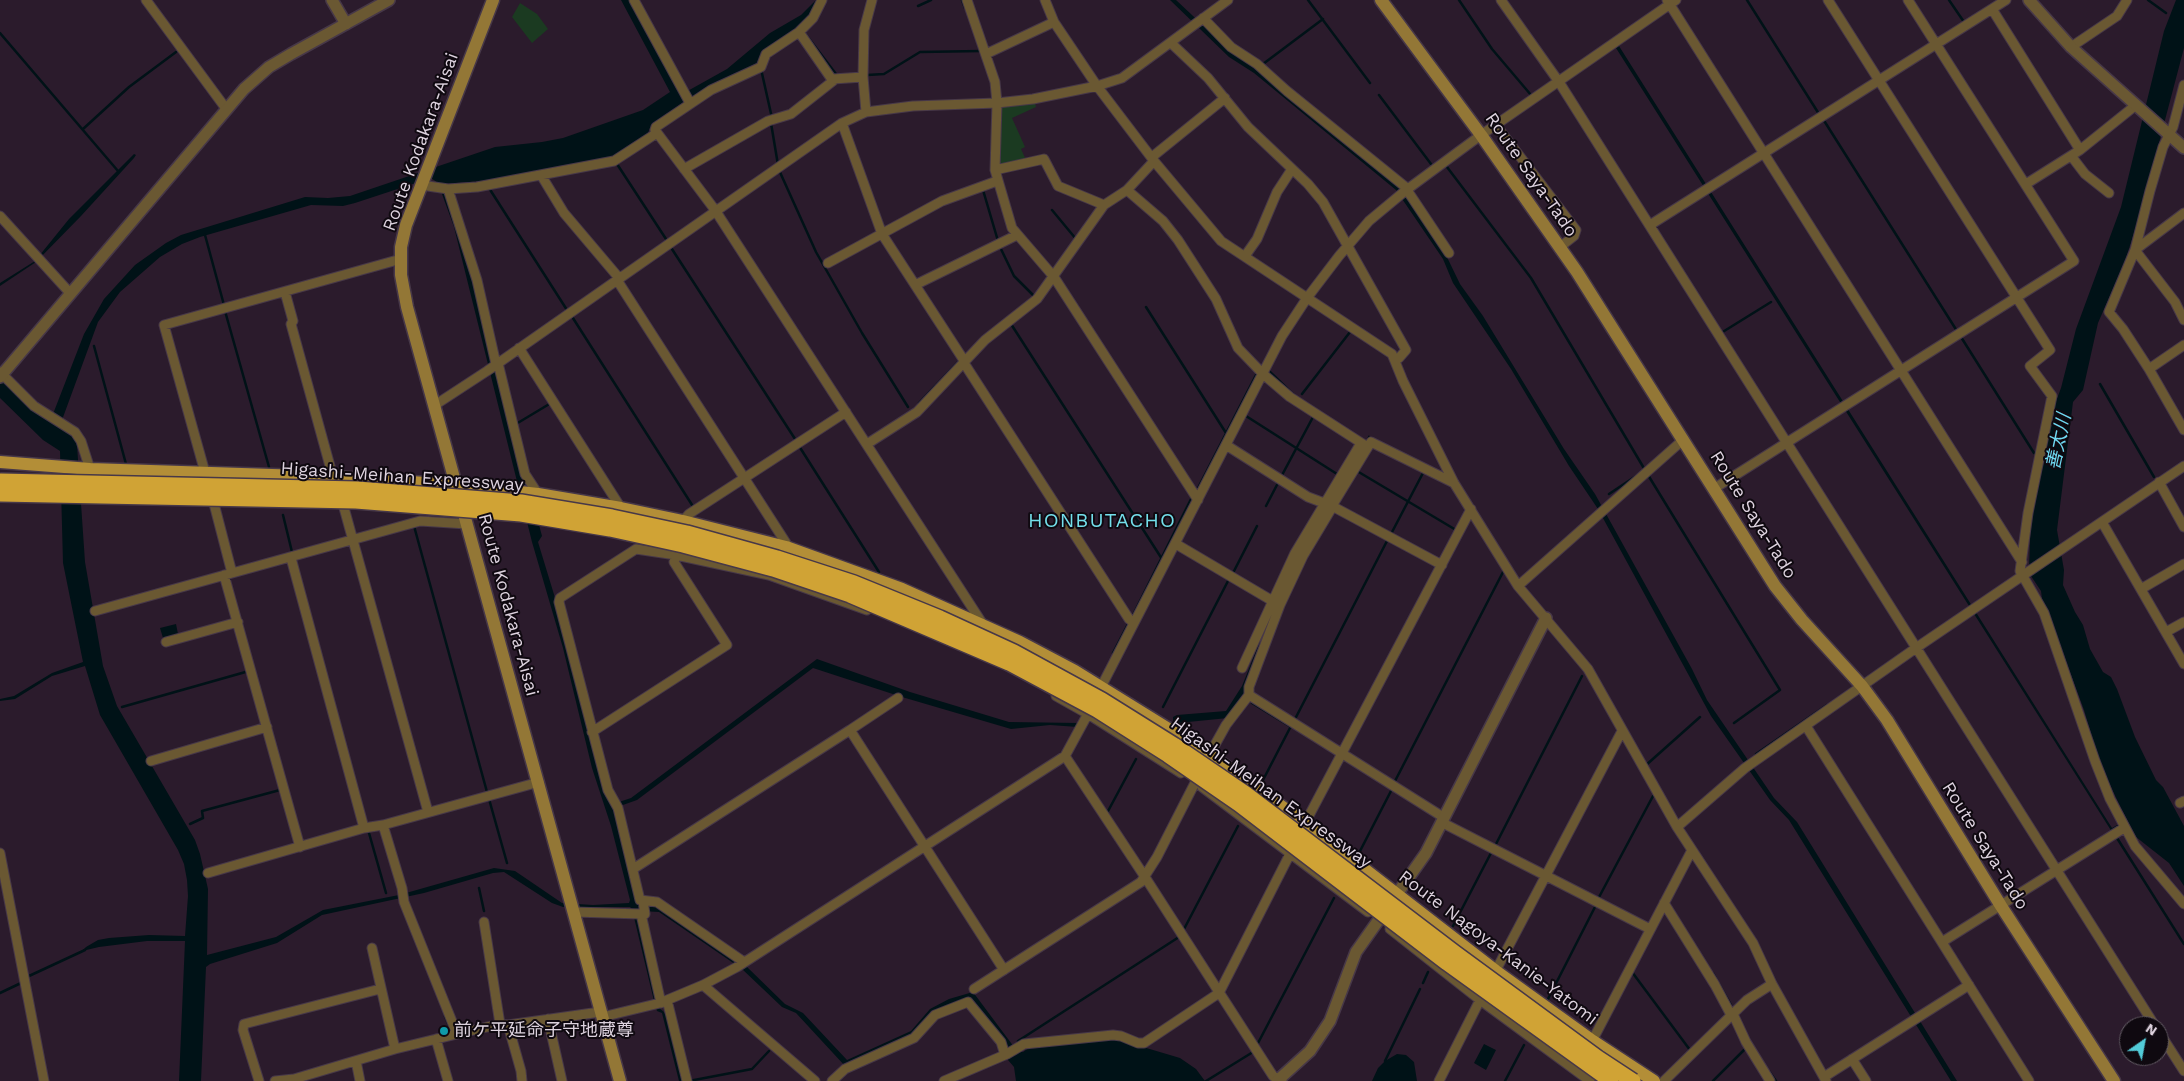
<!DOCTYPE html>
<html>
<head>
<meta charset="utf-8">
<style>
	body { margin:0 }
	#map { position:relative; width:2184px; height:1081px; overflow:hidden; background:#2b1b2c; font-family:"Work Sans",sans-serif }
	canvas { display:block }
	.north { position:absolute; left:2119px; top:1016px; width:50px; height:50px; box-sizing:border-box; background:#0f0910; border:1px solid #615962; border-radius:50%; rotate:33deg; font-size:14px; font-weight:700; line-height:20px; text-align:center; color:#ddd2de }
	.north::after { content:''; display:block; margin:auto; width:18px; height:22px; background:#52cbd8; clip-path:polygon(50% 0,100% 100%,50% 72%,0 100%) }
</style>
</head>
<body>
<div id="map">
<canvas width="2184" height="1081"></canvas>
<div class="north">N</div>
</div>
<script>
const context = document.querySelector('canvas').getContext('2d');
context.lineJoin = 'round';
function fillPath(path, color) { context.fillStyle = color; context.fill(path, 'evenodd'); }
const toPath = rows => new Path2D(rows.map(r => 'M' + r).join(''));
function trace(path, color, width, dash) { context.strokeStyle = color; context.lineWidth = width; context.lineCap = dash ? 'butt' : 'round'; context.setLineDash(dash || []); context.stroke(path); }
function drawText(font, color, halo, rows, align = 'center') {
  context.font = font + ' "Work Sans","Noto Sans JP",sans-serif'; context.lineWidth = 4; context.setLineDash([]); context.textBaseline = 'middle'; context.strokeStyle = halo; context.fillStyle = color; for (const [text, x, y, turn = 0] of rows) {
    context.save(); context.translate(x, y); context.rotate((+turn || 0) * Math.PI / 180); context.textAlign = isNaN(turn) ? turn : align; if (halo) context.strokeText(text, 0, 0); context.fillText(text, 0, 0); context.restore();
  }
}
const green = toPath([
	[520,3,537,14,548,29,532,43,512,17],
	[1035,103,1036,107,1012,118,1025,147,1021,149,1026,160,1002,165,999,163,1000,110,1002,107]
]);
const water = toPath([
	[621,0,631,0,684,93,727,69,770,33,801,15,816,0,819,0,813,15,758,64,722,80,688,99,652,124,645,139,613,157,495,180,443,184,463,241,542,536,538,542,556,601,604,790,619,802,631,798,817,659,910,692,1009,722,1079,723,1078,727,1050,725,1011,729,902,697,813,668,637,800,620,806,637,901,654,903,746,966,785,1004,803,1013,847,1060,911,1031,930,1009,949,999,973,992,1017,1051,1023,1052,1030,1047,1116,1039,1180,1058,1196,1069,1205,1081,1016,1081,1014,1067,1008,1060,1010,1049,971,997,934,1013,914,1035,845,1066,796,1013,782,1007,742,969,659,912,641,911,659,1008,664,1012,667,1018,682,1081,679,1081,662,1013,657,1011,654,1001,632,909,630,907,563,907,552,903,504,872,493,873,424,893,322,915,277,943,210,964,206,967,201,1081,179,1081,185,941,147,941,99,947,82,951,86,947,98,940,109,938,149,935,185,936,188,896,187,880,184,864,178,850,100,715,85,666,52,676,15,699,0,701,0,699,14,696,52,673,83,662,63,563,60,451,43,440,0,398,0,377,33,408,53,414,84,334,104,299,135,265,166,243,181,235,305,197,328,198,350,196,495,147,542,142,563,138,643,110,670,92],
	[431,178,438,183,454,227,532,542,563,648,592,768,611,826,630,900,629,903,593,905,562,903,515,871,494,868,399,895,323,910,276,937,207,955,208,889,200,854,195,840,117,706,103,666,85,562,77,445,74,438,62,428,62,420,98,322,120,292,160,257,182,244,200,237,311,205,343,206,355,203],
	[1170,0,1176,0,1225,46,1247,62,1399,186,1445,253,1460,284,1483,316,1564,449,1595,494,1692,669,1707,700,1774,798,1797,822,1957,1081,1951,1081,1789,820,1770,800,1711,716,1598,509,1569,466,1511,369,1453,283,1443,259,1396,190,1254,73,1229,57],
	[2176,0,2184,0,2184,48,2141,211,2125,261,2098,323,2083,390,2073,402,2057,530,2064,570,2063,585,2075,612,2083,625,2090,649,2103,672,2111,677,2117,689,2135,737,2156,780,2163,787,2184,826,2184,886,2169,863,2136,837,2121,808,2100,764,2084,710,2057,637,2043,606,2041,591,2031,576,2029,568,2031,515,2050,417,2061,388,2076,329,2121,207,2164,31],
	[1619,46,2112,828,2119,824,2121,827,2112,832,1616,48],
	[134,154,136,155,134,158,81,216,36,262,0,286,0,283,35,261,69,219],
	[1369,435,1370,438,1302,555,1246,683,1243,698,1228,718,1178,723,1173,721,1173,717,1177,715,1226,711,1242,686,1276,601,1330,501],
	[176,624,178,634,163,638,160,628],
	[1484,1044,1496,1050,1486,1070,1474,1063],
	[1397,1054,1406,1055,1414,1062,1417,1081,1372,1081,1378,1068,1385,1061]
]);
const stream = toPath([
	[962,0,965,8],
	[1308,0,1370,83],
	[1459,0,1492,49,1531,95],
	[1747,0,1819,114],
	[1949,0,1964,22],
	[2148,0,2166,13],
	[918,6,931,0],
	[804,32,836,74],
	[0,33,118,171],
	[1263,64,1323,19],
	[761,69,772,118],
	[867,75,884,74,920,52,981,51],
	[1379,95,1431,164],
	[1823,119,1957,331],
	[771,123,778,165],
	[83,129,129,87,176,52],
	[617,164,666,239],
	[1447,167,1531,278,1645,470],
	[779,170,816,252,862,333,908,407],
	[489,188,567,310],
	[983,190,998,241],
	[1052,210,1076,239],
	[205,235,224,305],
	[670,246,797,442],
	[1000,247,1014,276,1035,297],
	[1146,307,1226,433],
	[225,311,269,467],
	[571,315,694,508],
	[1011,324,1162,559],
	[1721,333,1771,302],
	[1961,337,2034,453],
	[94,346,126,464],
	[1269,371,1295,396],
	[2100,384,2154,477],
	[1302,394,1350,332],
	[919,403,959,361],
	[1246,416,1337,474],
	[516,424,551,403],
	[799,446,879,572],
	[1357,471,1456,530],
	[1648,475,1780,690,1734,723],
	[1281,477,1313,417],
	[1197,490,1257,373],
	[1609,494,1639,474],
	[1266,506,1279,481],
	[283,515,292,552],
	[414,526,487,792],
	[1391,534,1424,471],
	[1233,573,1257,526],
	[1133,615,1191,499],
	[1113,653,1128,624],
	[1252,703,1291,727],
	[122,707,249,671],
	[1163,707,1229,579],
	[1294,721,1388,539],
	[1756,754,1827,705],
	[1645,766,1700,717],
	[1262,782,1291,726],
	[1394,783,1503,572],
	[489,799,507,863],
	[1107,813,1136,759],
	[190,824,203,818,202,811,280,790],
	[369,833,386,893],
	[2117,838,2184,944],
	[1495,846,1582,676],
	[1359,853,1392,789],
	[479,888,484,911],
	[1598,899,1653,796],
	[1453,926,1492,851],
	[1183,931,1238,826],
	[1633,970,1632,972,1690,1050],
	[1713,973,1731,1005],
	[29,976,85,950],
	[1423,983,1428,972],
	[0,993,21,983],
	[1548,999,1596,905],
	[445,1016,449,1026],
	[1018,1041,1179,937],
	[1257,1045,1334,898],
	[1385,1061,1420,989],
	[1769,1071,1776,1081],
	[689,1081,752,1069,769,1051],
	[1206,1081,1253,1052],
	[1505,1081,1524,1045],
	[1713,1081,1744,1050]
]);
const minor = toPath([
	[146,0,227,110],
	[634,0,690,103],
	[822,0,813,18,799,32,766,54,761,67,711,90,656,127,655,130,715,210,984,626],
	[967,0,995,82,997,103,995,170,1012,228,1054,277,1198,500],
	[1045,0,1054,22,1097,86,1154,161,1221,241,1392,354,1403,381,1454,483,1518,586,1588,669,1677,827,1753,943,1772,984,1826,1081],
	[1501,0,1559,82,2155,1026],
	[1667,0,2022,562],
	[1828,0,2050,350,2030,366,2052,396,2028,513,2020,571,2044,613,2095,761,2110,799,2135,846,2184,904],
	[1992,9,2080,150,2026,184],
	[1203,18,1231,47,1257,64,1287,91,1408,189],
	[1171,43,1208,78,1248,127,1308,184,1323,202,1406,350,1399,358,1394,359],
	[2071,47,2117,16,2127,0],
	[986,54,1054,22],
	[833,79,863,77],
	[866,112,863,77,864,30,872,0],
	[842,123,882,234,965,362],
	[1496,125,1576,230,1574,236,1560,247],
	[2080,150,2136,105],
	[1152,157,1225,98],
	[2072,157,2085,174,2109,193],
	[684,169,768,121,791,114,833,81,799,32],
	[995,170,1044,159,1058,186,1104,205],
	[541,175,564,213,619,278],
	[421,185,448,189,477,187,614,161,657,133],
	[448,189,477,280,496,364],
	[1127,190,1163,221,1178,240,1216,299,1238,348,1263,374],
	[1407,190,1449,253],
	[2184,213,2135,250,2175,302,2184,320],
	[0,216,70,293],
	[1650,225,2006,0],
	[1245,256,1257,239,1277,192,1292,169],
	[828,263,942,201,997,181],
	[617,280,786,543,786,547],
	[915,285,1017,235],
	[285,292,293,321,291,324,333,477],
	[2184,345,2149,369,2184,430],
	[519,348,621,508],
	[498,363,525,474,538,494],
	[964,363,1129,619,1134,623],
	[2149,369,2123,329,2109,312,2135,250,2150,191,2163,147,2173,127,2184,85],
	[0,372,34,406,75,432,81,441,90,469],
	[1263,374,1290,397,1366,446],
	[435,405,487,371,842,123,866,112,913,106,997,103,1033,99,1097,86,1122,78,1228,0],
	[867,444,917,412,985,340,1037,299,1104,205,1127,190,1154,161],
	[1226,445,1308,497,1332,506,1442,565],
	[206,476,164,325,401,259],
	[2159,482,2184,527],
	[1715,488,2074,261,1908,0],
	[212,496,232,573],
	[341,497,428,812],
	[1332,506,1371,442,1454,483],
	[683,521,689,514,846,412],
	[2102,522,2184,664],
	[1176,544,1276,603],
	[291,558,364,828],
	[224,575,300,847],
	[1518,586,1684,439],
	[2141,589,2184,564],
	[95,611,420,521,467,524],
	[2166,632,2184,622],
	[166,642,238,622],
	[1242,668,1295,553,1361,443],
	[1099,691,1282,336,1307,298,1339,256,1369,221,1405,191,1481,135,1676,0],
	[1249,695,1443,817],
	[1056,696,1088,714,1181,773],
	[1806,726,2029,1081],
	[850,730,898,698],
	[592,732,727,645,674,562,676,555],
	[1065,756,1145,877,1273,1076,1282,1081],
	[1207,759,1226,725,1249,695,1249,687,1280,605,1303,556,1333,506],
	[151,761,267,727],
	[1202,787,1368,912],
	[2180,803,2184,801],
	[1441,822,1650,929],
	[383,825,402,888,404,902,457,1034],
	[1303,827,1471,509],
	[1677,827,1745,768,1916,648,2184,466],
	[0,853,44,1081],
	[633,869,850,730,1004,970],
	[208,873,364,828,383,825,539,782],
	[643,901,645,914,641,914,661,1003],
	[1664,903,1715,985,1731,1015],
	[574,912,641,914],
	[484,922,500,1024],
	[1390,929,1480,1000,1590,1081],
	[1942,942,2124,828],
	[372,948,395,1049],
	[744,962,657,902,640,900,618,808,608,790,559,602,560,598,636,549,676,555,769,575,867,610],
	[1494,974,1622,731],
	[703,985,815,1081],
	[974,989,1141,882,1157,857,1200,773],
	[667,1000,687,1081],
	[1733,1014,1746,1042,1770,1081],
	[602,1017,660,1003,703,985,737,967,1065,756,1090,710],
	[548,1019,562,1081],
	[508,1025,521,1071,522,1081],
	[2159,1032,2184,1071],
	[436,1039,448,1081],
	[1590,1045,1692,850],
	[1852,1059,1866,1081],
	[356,1061,360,1081],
	[1824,1077,1969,985],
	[259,1081,243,1030,244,1024,380,989],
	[275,1081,294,1079],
	[294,1081,294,1079,395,1049,457,1034,500,1024,508,1025,600,1012],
	[832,1081,845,1069,914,1038,935,1015,968,1002,1001,1042,1005,1055],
	[944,1081,1007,1054,1024,1044,1113,1035,1121,1036,1138,1043,1144,1043,1219,993,1292,850],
	[1439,1081,1482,996],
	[1664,1081,1747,1000,1772,984]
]);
const tertiary = toPath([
	[332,0,346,24],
	[2029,0,2071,47,2184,148],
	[0,377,244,89,269,67,291,54,389,0],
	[1277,1081,1310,1051,1330,1021,1356,952,1426,853,1546,618]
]);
const secondary = toPath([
	[493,0,406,225,401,247,401,275,407,307,620,1081],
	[1381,0,1481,135,1577,272,1775,586,1802,620,1862,686,1887,720,2001,906,2114,1081]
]);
const primary = toPath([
	[0,462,90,469,333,477,457,485,538,494,621,508,683,521,786,547,902,589,1020,642,1075,671,1209,754,1305,823,1496,971,1593,1041,1654,1081]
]);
const motorwayBridge = toPath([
	[0,481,357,489,521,502,612,517,687,533,777,558,854,583,940,618,1014,652,1102,700,1174,745,1246,794,1455,953,1598,1058,1633,1081],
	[0,494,356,501,521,514,610,529,683,545,773,569,850,595,1009,663,1097,710,1168,755,1239,804,1447,963,1611,1081]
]);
const markers = [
	[444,1031,5,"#0f9aa8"]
];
const streetNames = [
	["Route Kodakara-Aisai",421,142,-70],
	["Route Saya-Tado",1531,175,55],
	["Higashi-Meihan Expressway",402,477,4],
	["Route Saya-Tado",1753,515,58],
	["Route Kodakara-Aisai",508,605,75],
	["Higashi-Meihan Expressway",1271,793,36],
	["Route Saya-Tado",1985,846,58],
	["Route Nagoya-Kanie-Yatomi",1498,948,37]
];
const poiNames = [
	["前ケ平延命子守地蔵尊",454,1031]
];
const waterNames = [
	["善太川",2059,442,-78]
];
const quarterNames = [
	["HONBUTACHO",1102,521]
];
fillPath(green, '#1b3a21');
fillPath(water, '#001217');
trace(stream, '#001217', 2.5);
trace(minor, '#473848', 11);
trace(tertiary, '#473848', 14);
trace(secondary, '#473848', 15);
trace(primary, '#473848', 15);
trace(minor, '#6a5832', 9);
trace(tertiary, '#6a5832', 11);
trace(secondary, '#937736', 12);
trace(primary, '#b38e37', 12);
trace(motorwayBridge, '#473848', 18, []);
trace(motorwayBridge, '#d0a335', 15);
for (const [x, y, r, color] of markers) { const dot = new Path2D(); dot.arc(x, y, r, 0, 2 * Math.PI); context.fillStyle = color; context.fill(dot); trace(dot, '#0f0910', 2); }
drawText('18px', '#ddd2de', '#0f0910', streetNames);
drawText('18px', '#ddd2de', '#0f0910', poiNames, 'left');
drawText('italic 19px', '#6fd8f1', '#0f0910', waterNames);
context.letterSpacing = '1px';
drawText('20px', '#74dfeb', '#0f0910', quarterNames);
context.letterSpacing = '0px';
</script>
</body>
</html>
